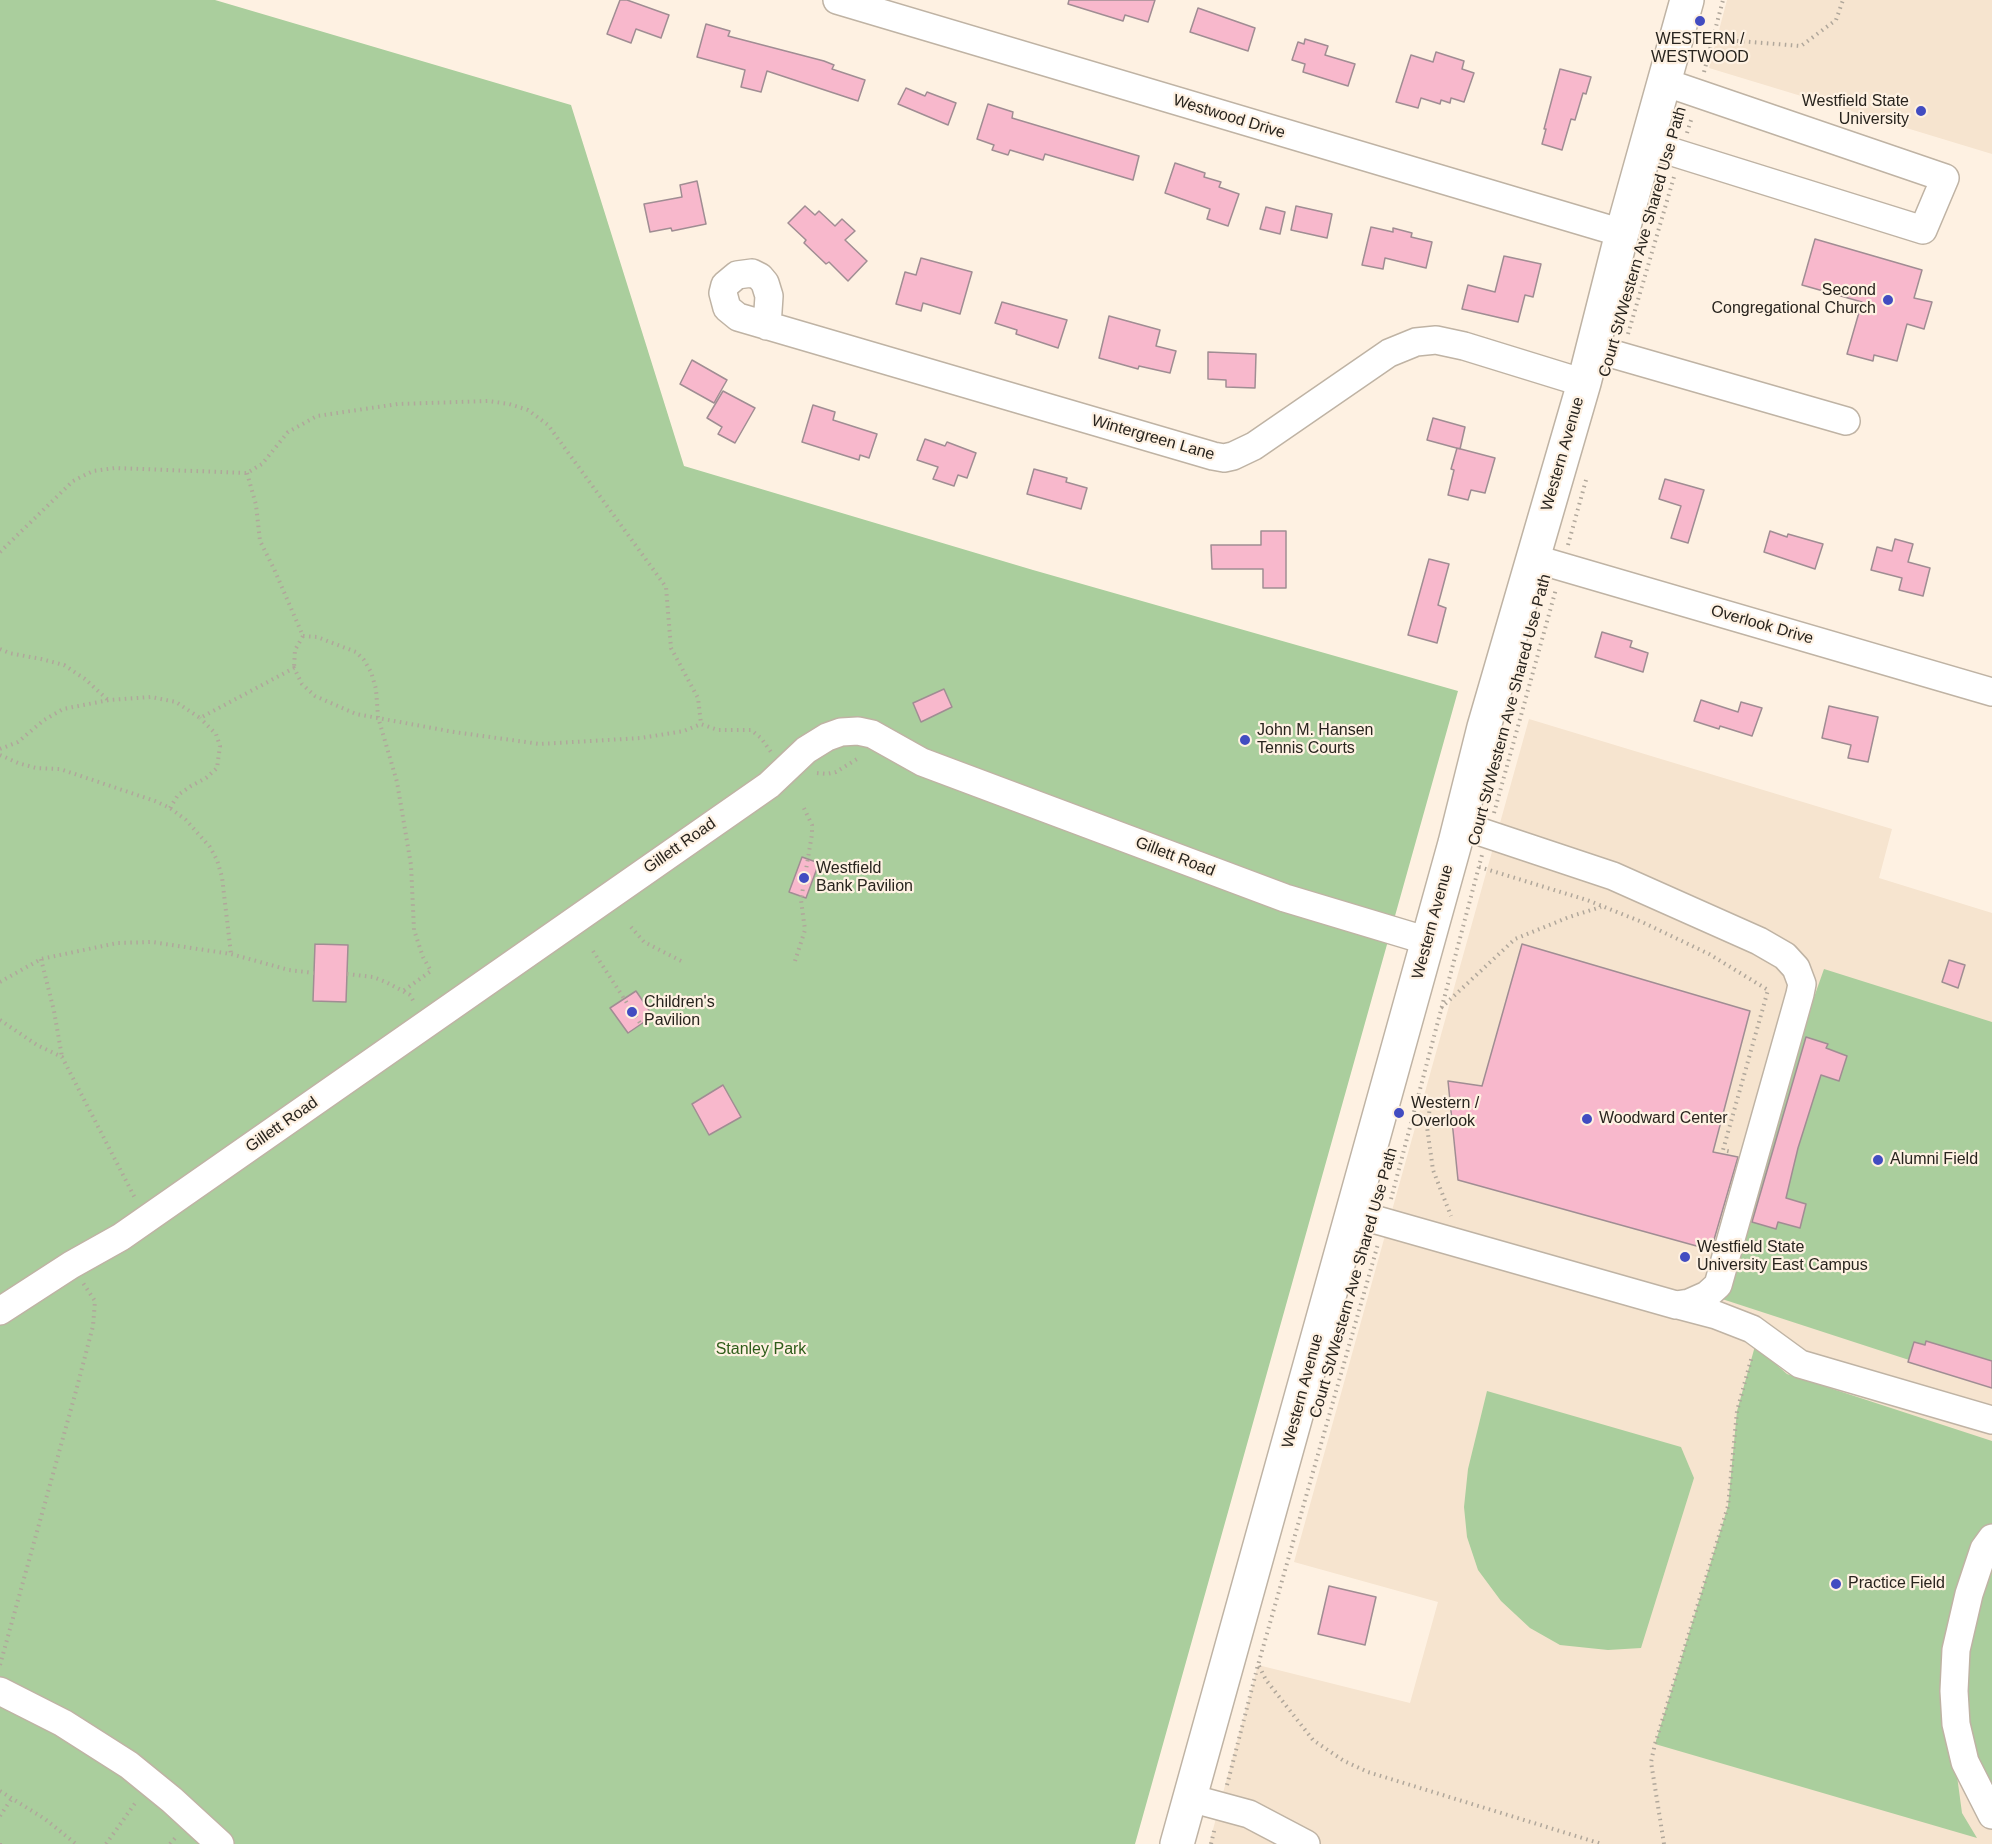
<!DOCTYPE html>
<html>
<head>
<meta charset="utf-8">
<style>
	body { margin:0 }
	canvas { display:block; background:#fef1e2 }
</style>
</head>
<body>
<canvas width="1992" height="1844"></canvas>
<script>
const context = document.querySelector('canvas').getContext('2d');
context.lineJoin = 'round';
function fillPath(path, color) { context.fillStyle = color; context.fill(path, 'evenodd'); }
const toPath = rows => new Path2D(rows.map(r => 'M' + r).join(''));
function trace(path, color, width, dash) { context.strokeStyle = color; context.lineWidth = width; context.lineCap = dash ? 'butt' : 'round'; context.setLineDash(dash || []); context.stroke(path); }
function drawText(font, color, halo, rows, align = 'center') {
  context.font = font + ' Arial,sans-serif'; context.lineWidth = 4.5; context.setLineDash([]); context.textBaseline = 'middle'; context.strokeStyle = halo; context.fillStyle = color; for (const [text, x, y, turn = 0] of rows) {
    context.save(); context.translate(x, y); context.rotate((+turn || 0) * Math.PI / 180); context.textAlign = isNaN(turn) ? turn : align; if (halo) context.strokeText(text, 0, 0); context.fillText(text, 0, 0); context.restore();
  }
}
const built = toPath([
	[1727,0,1992,0,1992,154,1709,68],
	[1529,719,1892,829,1879,878,1992,913,1992,1844,1209,1844,1258,1665,1410,1703,1438,1602,1294,1562]
]);
const green = toPath([
	[0,0,215,0,571,105,684,466,1033,570,1458,691,1135,1844,0,1844],
	[1824,969,1992,1022,1992,1387,1722,1299,1812,1003],
	[1755,1346,1787,1374,1992,1441,1992,1528,1948,1709,1962,1813,1977,1838,1655,1744,1728,1506,1737,1411],
	[1487,1391,1681,1447,1694,1478,1641,1648,1608,1650,1560,1645,1530,1628,1501,1601,1478,1570,1467,1537,1464,1507,1468,1469],
	[1992,1559,1992,1797,1961,1717,1963,1653]
]);
const building = toPath([
	[620,0,627,0,669,15,661,38,636,29,631,43,607,34,620,0],
	[1069,0,1155,0,1148,22,1125,15,1123,21,1068,4,1069,0],
	[1198,8,1255,28,1248,51,1190,32,1198,8],
	[706,24,730,31,728,36,824,61,834,65,832,69,865,80,858,101,767,71,761,92,741,87,745,70,697,57,706,24],
	[1305,39,1328,46,1325,55,1355,64,1348,86,1303,72,1305,64,1292,60,1298,42,1304,44,1305,39],
	[1436,52,1464,61,1462,69,1474,73,1464,102,1451,98,1450,103,1441,100,1440,104,1421,98,1418,108,1396,102,1411,55,1433,62,1436,52],
	[1560,69,1591,77,1586,94,1583,93,1575,120,1571,119,1562,150,1542,144,1546,129,1544,129,1560,69],
	[906,88,925,96,927,92,956,103,948,125,898,104,906,88],
	[988,104,1013,112,1012,118,1139,156,1133,180,1045,154,1043,160,1010,150,1008,155,992,150,994,145,977,139,988,104],
	[1175,163,1205,173,1204,177,1221,182,1219,187,1239,194,1228,226,1207,219,1210,209,1165,193,1175,163],
	[697,181,706,224,672,231,671,228,650,232,644,204,682,197,680,185,697,181],
	[805,206,815,215,819,211,835,226,842,219,855,231,845,240,867,261,848,281,829,262,826,264,804,243,806,240,788,223,805,206],
	[1296,206,1332,214,1327,238,1291,230,1296,206],
	[1266,207,1285,212,1280,234,1260,229,1266,207],
	[1371,227,1393,232,1393,228,1412,233,1411,237,1432,242,1426,268,1385,258,1383,269,1362,265,1371,227],
	[1815,239,1922,270,1914,298,1932,302,1924,329,1907,324,1897,361,1874,355,1873,361,1847,354,1862,302,1802,285,1815,239],
	[1504,256,1541,264,1533,297,1525,295,1518,322,1462,309,1468,285,1495,292,1504,256],
	[921,258,972,272,960,314,923,303,921,311,896,304,905,272,916,275,921,258],
	[1002,302,1067,320,1058,348,1016,334,1017,330,995,323,1002,302],
	[1109,316,1160,330,1156,346,1176,351,1170,373,1139,366,1138,369,1099,358,1109,316],
	[1208,352,1256,354,1255,388,1226,387,1226,380,1208,379,1208,352],
	[692,360,727,380,714,403,680,384,692,360],
	[723,391,755,408,735,443,718,434,722,427,707,418,723,391],
	[813,405,835,412,833,420,877,434,869,458,860,455,859,460,802,442,813,405],
	[1433,418,1465,427,1460,449,1427,440,1433,418],
	[925,439,945,446,947,442,976,453,967,478,958,475,954,486,933,479,938,467,917,460,925,439],
	[1457,448,1495,458,1485,493,1471,490,1468,500,1448,495,1454,470,1451,469,1457,448],
	[1034,469,1067,478,1066,482,1087,488,1081,509,1027,494,1034,469],
	[1665,479,1704,490,1688,543,1671,538,1681,506,1659,499,1665,479],
	[1261,531,1286,531,1286,588,1263,588,1263,569,1212,569,1211,545,1261,545,1261,531],
	[1770,531,1787,537,1788,534,1823,544,1815,569,1764,552,1770,531],
	[1895,539,1913,544,1908,562,1930,568,1923,596,1899,590,1902,578,1871,570,1877,547,1892,551,1895,539],
	[1429,559,1449,564,1438,605,1446,608,1437,643,1408,635,1429,559],
	[1602,632,1632,641,1630,647,1648,653,1643,672,1595,657,1602,632],
	[944,689,952,707,921,722,913,703,944,689],
	[1701,700,1738,712,1741,702,1762,708,1752,736,1720,726,1719,729,1694,721,1701,700],
	[1829,706,1878,717,1868,762,1848,758,1851,745,1822,738,1829,706],
	[802,857,819,863,806,898,789,892,802,857],
	[315,944,348,945,346,1002,313,1001,315,944],
	[1522,944,1750,1011,1713,1152,1738,1157,1711,1250,1458,1180,1448,1081,1482,1086,1522,944],
	[1949,960,1965,965,1958,988,1942,982,1949,960],
	[636,991,653,1016,628,1033,610,1008,636,991],
	[1806,1037,1828,1044,1826,1048,1847,1056,1839,1081,1821,1075,1798,1148,1786,1198,1806,1204,1800,1228,1778,1222,1776,1229,1752,1222,1806,1037],
	[723,1085,741,1117,709,1135,692,1104,723,1085],
	[1926,1341,1992,1361,1992,1388,1908,1362,1914,1342,1925,1345,1926,1341],
	[1329,1586,1376,1597,1365,1645,1318,1634,1329,1586]
]);
const path = toPath([
	[1713,39,1801,46,1836,20,1843,0],
	[1704,72,1723,0],
	[1687,133,1692,117],
	[1628,334,1674,177],
	[247,473,256,505,260,541,274,569,303,636,295,650,294,668],
	[1568,545,1586,480],
	[0,552,73,481,93,471,115,468,247,473,262,464,288,432,317,416,398,404,488,401,509,404,528,410,548,425,666,587,671,648,698,698,701,724,718,730,751,730,761,738,771,752],
	[303,636,317,637,356,652,364,660,371,672,376,689,378,717,397,782,411,865,414,930,423,957,431,971,403,991],
	[0,649,9,653,41,659,64,665,85,679,108,700],
	[0,749,18,742,44,720,63,709,109,700,151,697,176,702,200,718,294,668,302,684,315,696,356,714,454,732,540,744,641,738,684,731,701,724],
	[0,755,18,763,36,768,60,769,155,801,170,808,186,820,210,847,217,860,222,877,231,954],
	[817,773,827,774,836,772,857,759],
	[170,808,178,795,191,786,206,778,217,768,220,746,216,734,200,718],
	[1494,813,1556,589],
	[1479,867,1587,900,1642,922,1709,954,1768,990,1723,1150,1732,1152],
	[631,927,644,942,685,963],
	[593,951,640,1023],
	[41,959,54,1011,62,1057],
	[795,961,805,930,801,900,812,834,812,825,802,804],
	[347,974,373,977,386,982,410,995,415,1004],
	[0,982,41,959,117,943,152,942,231,954,289,970,314,973],
	[1441,1008,1515,939,1569,917,1601,907],
	[0,1020,37,1045,62,1057,136,1200],
	[1418,1098,1431,1101,1427,1127,1433,1170,1451,1216],
	[1391,1199,1482,855],
	[0,1665,76,1391,93,1326,95,1301,83,1283],
	[1259,1666,1266,1680,1313,1740,1344,1761,1368,1772,1602,1844],
	[1227,1785,1258,1665,1378,1244],
	[0,1791,45,1819,76,1844],
	[0,1816,12,1798],
	[0,1843,0,1844],
	[106,1844,136,1802],
	[170,1844,176,1837],
	[1211,1844,1215,1827],
	[1664,1844,1651,1762,1655,1744,1728,1506,1737,1411,1752,1356]
]);
const minor = toPath([
	[837,0,1622,233],
	[1647,144,1923,230,1945,178,1664,82],
	[767,326,769,296,765,283,760,277,752,273,737,275,725,285,723,293,727,308,738,317,1213,456,1224,458,1233,456,1254,446,1389,353,1416,342,1436,340,1464,346,1584,383],
	[1592,348,1846,421],
	[1532,558,1992,692],
	[1352,1213,1676,1305,1689,1303,1707,1295,1718,1285,1800,994,1802,984,1796,968,1785,956,1759,941,1613,876,1460,825],
	[1678,1305,1716,1315,1752,1329,1800,1364,1992,1420],
	[0,1311,71,1265,121,1237,769,785,806,750,827,737,841,732,858,731,872,734,922,762,1285,898,1428,941],
	[1992,1538,1984,1549,1969,1594,1956,1650,1954,1691,1956,1724,1965,1762,1992,1815],
	[0,1691,63,1723,129,1765,172,1800,220,1844],
	[1190,1798,1249,1814,1306,1844]
]);
const major = toPath([
	[1177,1844,1455,843,1484,727,1584,383,1622,233,1687,0]
]);
const markers = [
	[1700,21,6,"#424cc1"],
	[1921,111,6,"#424cc1"],
	[1888,300,6,"#424cc1"],
	[1245,740,6,"#424cc1"],
	[804,878,6,"#424cc1"],
	[632,1012,6,"#424cc1"],
	[1399,1113,6,"#424cc1"],
	[1587,1119,6,"#424cc1"],
	[1878,1160,6,"#424cc1"],
	[1685,1257,6,"#424cc1"],
	[1836,1584,6,"#424cc1"]
];
const poiNames = [
	["WESTERN /",1700,40,"center"],
	["WESTWOOD",1700,58,"center"],
	["Westfield State",1909,102,"right"],
	["University",1909,120,"right"],
	["Second",1876,291,"right"],
	["Congregational Church",1876,309,"right"],
	["John M. Hansen",1257,731],
	["Tennis Courts",1257,749],
	["Westfield",816,869],
	["Bank Pavilion",816,887],
	["Children's",644,1003],
	["Pavilion",644,1021],
	["Western /",1411,1104],
	["Overlook",1411,1122],
	["Woodward Center",1599,1119],
	["Alumni Field",1890,1160],
	["Westfield State",1697,1248],
	["University East Campus",1697,1266],
	["Practice Field",1848,1584]
];
const streetNames = [
	["Westwood Drive",1229,117,17],
	["Court St/Western Ave Shared Use Path",1643,242,-74],
	["Wintergreen Lane",1153,438,16],
	["Western Avenue",1563,454,-74],
	["Overlook Drive",1762,625,16],
	["Court St/Western Ave Shared Use Path",1510,710,-75],
	["Gillett Road",680,846,-35],
	["Gillett Road",1175,857,21],
	["Western Avenue",1433,922,-75],
	["Gillett Road",282,1125,-35],
	["Court St/Western Ave Shared Use Path",1354,1283,-74],
	["Western Avenue",1303,1391,-75]
];
const parkNames = [
	["Stanley Park",761,1350]
];
fillPath(built, '#f6e4cf');
fillPath(green, '#aace9d');
fillPath(building, '#f8b8cc');
trace(building, '#a08d93', 1.5);
trace(minor, '#bfb3a4', 30);
trace(major, '#bfb3a4', 36);
trace(path, '#b0a79b', 4, [1.5, 4.5]);
trace(minor, '#fff', 27);
trace(major, '#fff', 33);
for (const [x, y, r, color] of markers) { const dot = new Path2D(); dot.arc(x, y, r, 0, 2 * Math.PI); context.fillStyle = color; context.fill(dot); trace(dot, '#fef1e2', 2); }
drawText('16px', '#28241e', '#fef1e2', poiNames, 'left');
drawText('16px', '#28241e', '#fef1e2', streetNames);
drawText('16px', '#2e5c19', '#fef1e2', parkNames);
</script>
</body>
</html>
